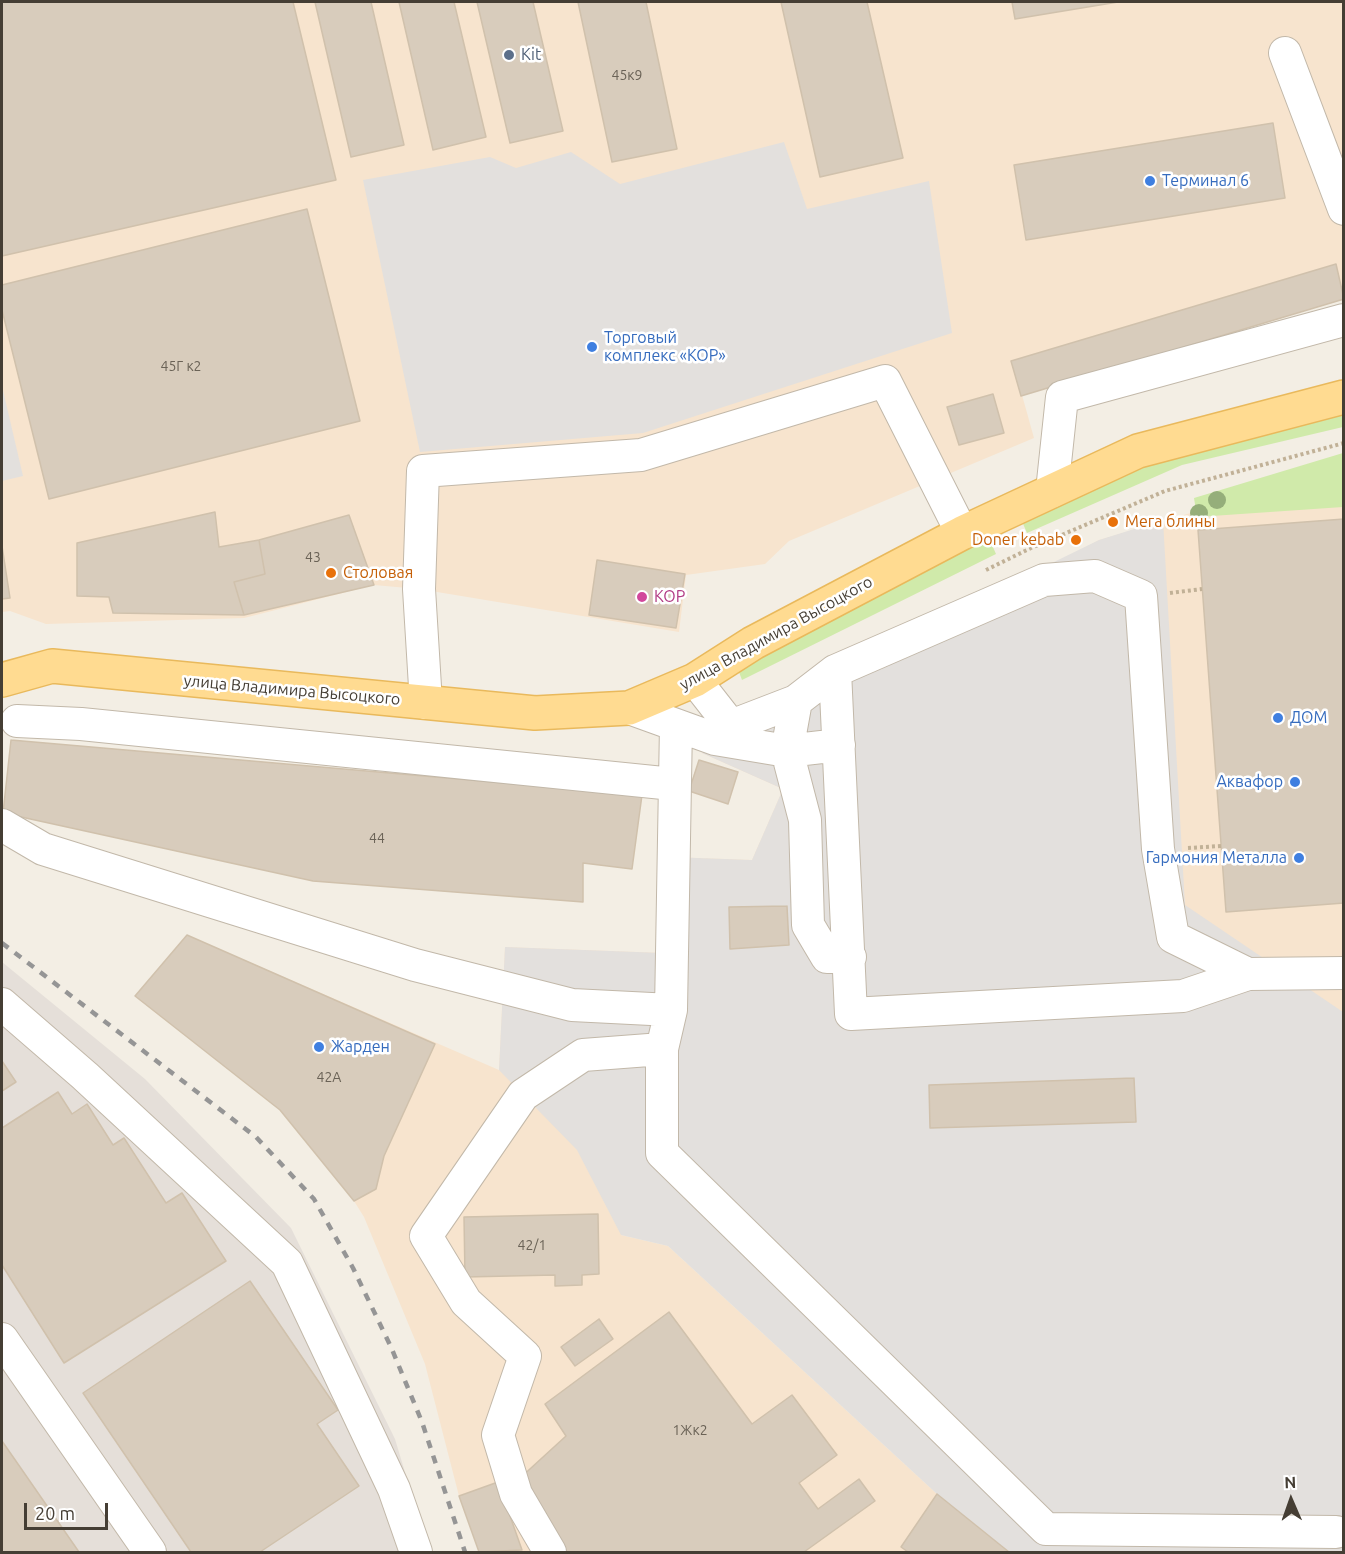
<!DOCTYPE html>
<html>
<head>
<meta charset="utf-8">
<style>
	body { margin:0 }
	#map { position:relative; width:1345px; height:1554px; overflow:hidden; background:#f3eee4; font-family:Ubuntu,sans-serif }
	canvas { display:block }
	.frame { position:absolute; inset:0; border:3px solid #453e34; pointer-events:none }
	.north { position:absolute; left:1261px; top:1470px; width:60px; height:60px; -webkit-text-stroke:4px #fff; paint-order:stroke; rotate:358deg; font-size:16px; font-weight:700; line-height:24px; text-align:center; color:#453e34 }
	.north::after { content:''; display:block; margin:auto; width:21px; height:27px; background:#453e34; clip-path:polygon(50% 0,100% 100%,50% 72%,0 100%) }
	.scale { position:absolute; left:24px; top:1503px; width:84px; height:27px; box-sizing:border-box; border:3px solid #453e34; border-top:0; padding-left:8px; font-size:18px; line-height:21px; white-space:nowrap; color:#453e34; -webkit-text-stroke:4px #fff; paint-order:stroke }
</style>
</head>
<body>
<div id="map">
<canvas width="1345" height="1554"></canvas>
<div class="frame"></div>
<div class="north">N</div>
<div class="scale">20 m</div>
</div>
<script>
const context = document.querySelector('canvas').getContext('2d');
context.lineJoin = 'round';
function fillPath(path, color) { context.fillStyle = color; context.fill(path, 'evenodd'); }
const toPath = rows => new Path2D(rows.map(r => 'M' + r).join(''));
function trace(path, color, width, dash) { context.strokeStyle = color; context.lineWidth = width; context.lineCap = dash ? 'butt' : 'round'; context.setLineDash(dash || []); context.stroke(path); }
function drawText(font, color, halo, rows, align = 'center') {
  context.font = font + ' Ubuntu,sans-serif'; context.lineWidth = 5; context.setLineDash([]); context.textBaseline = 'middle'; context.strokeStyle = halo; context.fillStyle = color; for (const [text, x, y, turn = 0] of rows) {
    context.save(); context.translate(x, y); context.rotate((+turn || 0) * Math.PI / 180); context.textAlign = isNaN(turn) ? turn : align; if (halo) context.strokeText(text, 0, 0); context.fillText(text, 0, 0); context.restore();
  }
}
const commercial = toPath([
	[2,2,1343,2,1343,299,1022,395,1034,438,789,541,765,564,686,575,679,632,419,589,374,585,244,618,46,624,10,611,2,612],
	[1343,468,1343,1139,621,1235,668,1246,937,1494,1009,1552,479,1552,459,1496,425,1364,364,1217,354,1201,280,1110,135,996,187,935,499,1070,505,947,663,953,670,857,752,860,783,789,702,753,1099,540]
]);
const industrial = toPath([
	[2,962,145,1079,291,1228,395,1439,429,1552,2,1552]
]);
const green = toPath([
	[1343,411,1343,427,1182,465,1027,533,1021,519,1144,462],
	[1343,453,1343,507,1197,517,1194,498],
	[988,536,996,554,742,680,736,664]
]);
const parking = toPath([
	[784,142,807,209,929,181,952,333,643,433,420,452,363,180,490,157,516,168,571,152,620,184],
	[2,386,23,476,2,481],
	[1163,520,1185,905,1343,1012,1343,1551,1341,1552,1009,1552,937,1494,668,1246,621,1235,577,1150,499,1070,505,947,663,953,670,857,752,860,783,789,702,753,745,713,1099,540]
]);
const building = toPath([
	[2,2,293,2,336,180,2,256,2,2],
	[315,2,371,2,404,145,351,157,315,2],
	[399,2,454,2,486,137,433,150,399,2],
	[477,2,533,2,563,131,510,143,477,2],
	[578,2,646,2,677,149,612,162,578,2],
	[781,2,867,2,903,158,820,177,781,2],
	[1012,2,1118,2,1015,19,1012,2],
	[1273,123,1285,198,1026,240,1014,165,1273,123],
	[307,209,360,421,49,499,2,310,2,285,307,209],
	[1336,264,1344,299,1021,396,1011,361,1336,264],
	[993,394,1004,433,959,445,947,407,993,394],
	[215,512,219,547,259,540,265,574,234,582,244,615,113,613,109,597,77,596,77,543,215,512],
	[349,515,374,585,244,615,234,582,265,574,259,540,349,515],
	[1344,519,1344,903,1226,912,1198,530,1344,519],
	[2,546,10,598,2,599,2,546],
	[597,560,685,574,676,628,589,615,597,560],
	[11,740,642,795,632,869,583,863,583,902,313,881,3,813,11,740],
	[699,760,738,772,728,804,689,791,699,760],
	[787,906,789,945,730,949,729,907,787,906],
	[187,935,435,1044,384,1156,376,1189,354,1201,280,1110,135,996,187,935],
	[2,1061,16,1082,2,1091,2,1061],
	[1134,1078,1136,1122,930,1128,929,1085,1134,1078],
	[58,1092,72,1114,87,1104,113,1145,124,1138,166,1203,182,1193,226,1261,64,1363,2,1265,2,1128,58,1092],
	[598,1214,599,1274,582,1275,582,1285,555,1286,555,1275,465,1277,464,1217,598,1214],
	[250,1281,338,1410,317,1424,359,1486,260,1552,191,1552,83,1393,250,1281],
	[669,1312,752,1424,792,1395,837,1455,799,1483,818,1509,859,1479,875,1501,804,1552,567,1552,519,1479,566,1436,545,1404,669,1312],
	[599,1319,613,1339,575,1366,561,1347,599,1319],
	[2,1441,79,1552,2,1552,2,1441],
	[498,1482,522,1550,479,1552,459,1496,498,1482],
	[937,1494,1009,1552,908,1552,901,1547,937,1494]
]);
const path = toPath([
	[986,570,1031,548,1165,491,1344,443],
	[1170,593,1202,589],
	[1188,848,1221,846]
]);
const minor = toPath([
	[1285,53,1344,209],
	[1052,491,1062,397,1344,320],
	[835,671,851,1014,1183,996,1248,974],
	[695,680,731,726,796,701,835,671,1044,580,1095,576,1141,596,1158,849,1173,937,1248,974,1344,973],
	[796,701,787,751,805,820,808,925,827,957,850,957],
	[426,703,419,589,423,471,641,455,885,381,962,533],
	[629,708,715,739,787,751,839,745],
	[17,721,81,724,673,784],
	[676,725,671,1010,662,1049,662,1153,1046,1529,1336,1532],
	[2,825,43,849,415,965,572,1005,671,1010],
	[2,1004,85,1076,287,1263,394,1489,416,1552],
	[2,1339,150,1552],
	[550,1552,516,1494,498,1435,525,1356,466,1302,426,1236,523,1095,583,1055,662,1049]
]);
const major = toPath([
	[2,680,52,666,535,713,629,708,695,680,753,643,962,533,1138,451,1344,397]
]);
const rail = toPath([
	[2,943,256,1137,314,1199,353,1268,391,1347,422,1422,465,1552]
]);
const trees = [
	[1217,500],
	[1199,513]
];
const markers = [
	[509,55,6,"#5c6f8a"],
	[1150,181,6,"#3f7fe0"],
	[592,347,6,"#3f7fe0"],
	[1113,522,6,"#e8710a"],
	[1076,540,6,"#e8710a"],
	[331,573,6,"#e8710a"],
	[642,597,6,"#d1479c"],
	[1278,718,6,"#3f7fe0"],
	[1295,782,6,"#3f7fe0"],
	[1299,858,6,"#3f7fe0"],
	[319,1047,6,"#3f7fe0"]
];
const numberNames = [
	["45к9",627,75],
	["45Г к2",181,366],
	["43",313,557],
	["44",377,838],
	["42А",329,1077],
	["42/1",532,1245],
	["1Жк2",690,1430]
];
const serviceNames = [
	["Kit",521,55]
];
const shopNames = [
	["Терминал 6",1162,181],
	["Торговый",604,338],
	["комплекс «КОР»",604,356],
	["ДОМ",1290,718],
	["Аквафор",1283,782,"right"],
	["Гармония Металла",1287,858,"right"],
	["Жарден",331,1047]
];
const foodNames = [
	["Мега блины",1125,522],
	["Doner kebab",1064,540,"right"],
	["Столовая",343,573]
];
const hotelNames = [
	["КОР",654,597]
];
const streetNames = [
	["улица Владимира Высоцкого",776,633,-29],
	["улица Владимира Высоцкого",292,690,5]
];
fillPath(commercial, '#f7e4ce');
fillPath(industrial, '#e5dfd9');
fillPath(green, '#d0eaaa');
fillPath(parking, '#e3e0dd');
fillPath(building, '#d8ccbc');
trace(building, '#d0c1ac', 1.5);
trace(minor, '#c2b8a9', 34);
trace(major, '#e9b95c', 36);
trace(path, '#c1b197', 4, [3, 3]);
trace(minor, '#fff', 32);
trace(major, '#ffdb91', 33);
trace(rail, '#959595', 4.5, [8, 8]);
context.fillStyle = '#95ae7a';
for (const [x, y] of trees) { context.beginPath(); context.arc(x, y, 9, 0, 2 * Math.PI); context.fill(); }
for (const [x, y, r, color] of markers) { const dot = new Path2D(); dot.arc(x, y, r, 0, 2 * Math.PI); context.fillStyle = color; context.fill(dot); trace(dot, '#fff', 2); }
drawText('14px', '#6a6256', null, numberNames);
drawText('16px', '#4e5e75', '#fff', serviceNames, 'left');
drawText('16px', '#366cbe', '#fff', shopNames, 'left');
drawText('16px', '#c56008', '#fff', foodNames, 'left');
drawText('16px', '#b23c85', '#fff', hotelNames, 'left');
drawText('16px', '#453e34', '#fff', streetNames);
</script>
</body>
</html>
